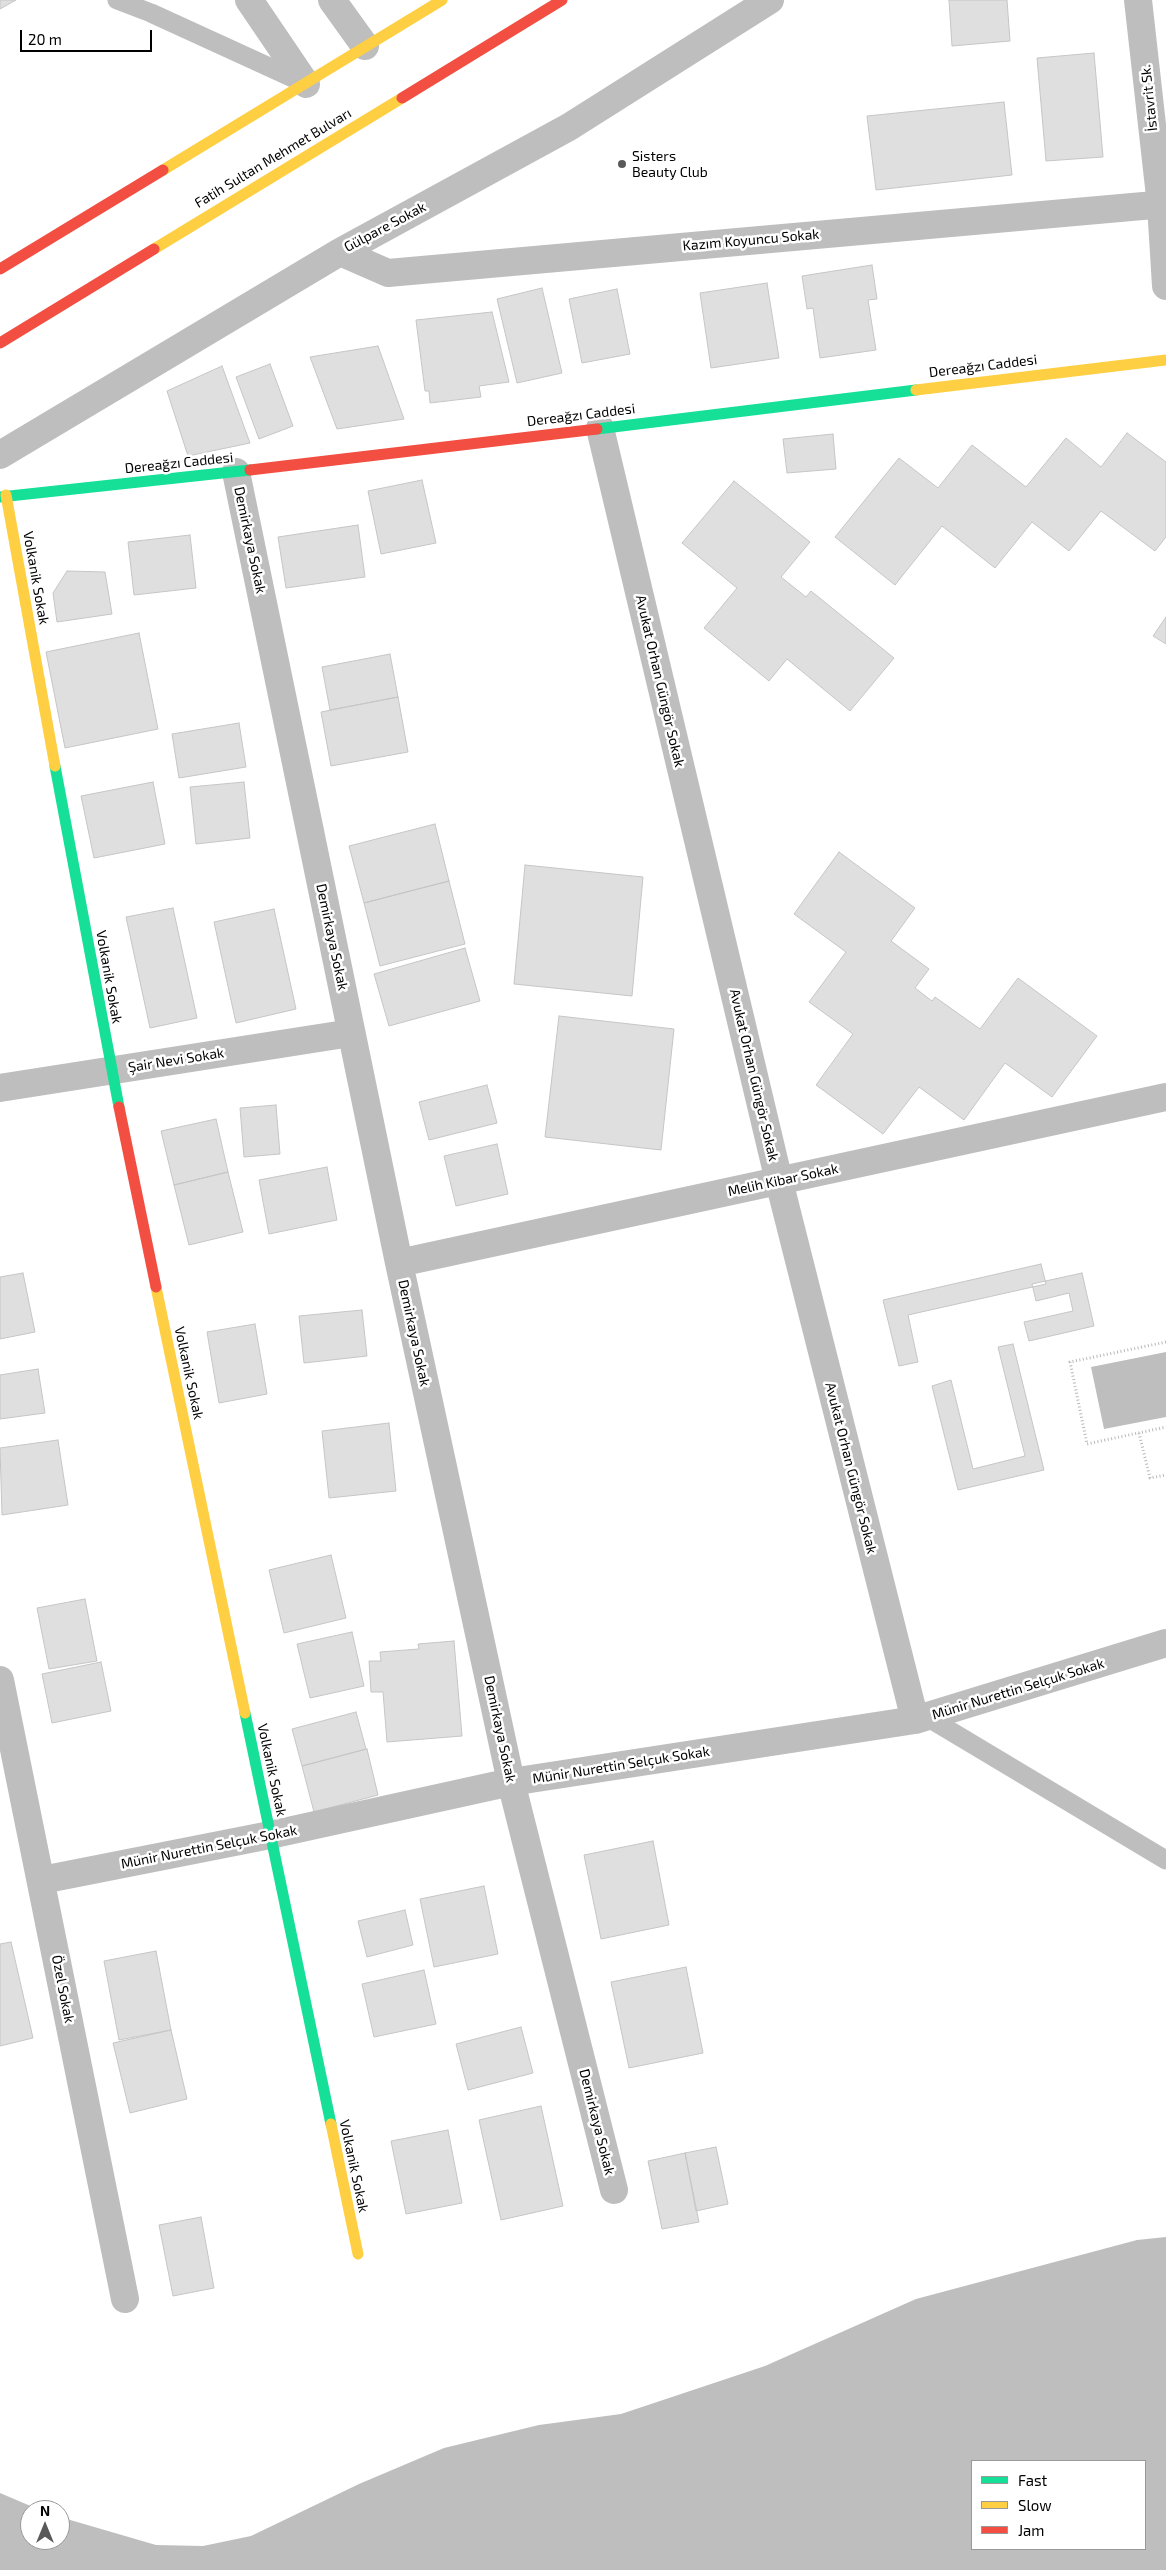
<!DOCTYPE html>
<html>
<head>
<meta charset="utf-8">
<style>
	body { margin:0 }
	#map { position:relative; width:1166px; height:2570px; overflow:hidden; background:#fff; font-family:"Exo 2",sans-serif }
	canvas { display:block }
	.legend { position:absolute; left:971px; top:2460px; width:175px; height:90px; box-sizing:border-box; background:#fff; border:1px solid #999; margin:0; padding:6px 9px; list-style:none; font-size:15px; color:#000 }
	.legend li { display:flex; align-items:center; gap:10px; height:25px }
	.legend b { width:25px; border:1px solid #999 }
	.north { position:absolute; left:20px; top:2500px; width:50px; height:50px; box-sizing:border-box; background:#fff; border:1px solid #999; border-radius:50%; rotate:0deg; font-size:14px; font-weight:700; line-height:20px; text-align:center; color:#000 }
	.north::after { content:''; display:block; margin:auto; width:18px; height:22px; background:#595959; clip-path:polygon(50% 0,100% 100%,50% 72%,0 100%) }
	.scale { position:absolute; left:20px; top:30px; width:132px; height:22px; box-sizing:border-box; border:2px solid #000; border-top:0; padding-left:6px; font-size:15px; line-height:18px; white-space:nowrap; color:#000; -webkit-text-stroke:4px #fff; paint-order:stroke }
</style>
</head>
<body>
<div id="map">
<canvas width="1166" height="2570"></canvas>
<ul class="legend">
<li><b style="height:6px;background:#16e098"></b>Fast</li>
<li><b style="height:6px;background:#ffcf43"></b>Slow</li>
<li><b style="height:6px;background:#f24e42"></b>Jam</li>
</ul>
<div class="north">N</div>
<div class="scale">20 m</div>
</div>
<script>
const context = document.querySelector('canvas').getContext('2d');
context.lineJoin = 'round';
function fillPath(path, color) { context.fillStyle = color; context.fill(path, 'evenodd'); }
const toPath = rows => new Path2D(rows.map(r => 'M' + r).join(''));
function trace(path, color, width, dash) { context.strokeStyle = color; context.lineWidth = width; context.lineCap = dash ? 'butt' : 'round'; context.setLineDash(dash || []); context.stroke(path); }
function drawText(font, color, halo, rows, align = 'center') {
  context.font = font + ' "Exo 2",sans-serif'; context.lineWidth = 5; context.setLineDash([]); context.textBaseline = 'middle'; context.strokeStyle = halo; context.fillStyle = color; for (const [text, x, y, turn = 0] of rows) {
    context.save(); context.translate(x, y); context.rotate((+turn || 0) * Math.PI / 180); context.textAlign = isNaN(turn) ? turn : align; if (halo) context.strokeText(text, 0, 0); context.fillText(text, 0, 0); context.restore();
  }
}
const water = toPath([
	[1166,1352,1166,1417,1104,1429,1091,1367],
	[1166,2237,1166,2570,0,2570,0,2493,40,2510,30,2510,30,2540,60,2540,60,2517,156,2545,203,2546,251,2536,359,2484,444,2448,539,2425,621,2414,765,2366,916,2299,1137,2240],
	[972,2461,1145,2461,1145,2549,972,2549]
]);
const building = toPath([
	[0,0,16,0,0,9,0,0],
	[949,0,1007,0,1010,41,952,46,949,0],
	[1094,53,1103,157,1046,161,1037,58,1094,53],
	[1004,102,1012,175,876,190,867,116,1004,102],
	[872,265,877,299,868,300,876,350,820,358,813,308,807,309,802,276,872,265],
	[767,283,779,358,711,368,700,293,767,283],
	[542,288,562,373,517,383,497,299,542,288],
	[617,289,630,354,582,363,569,299,617,289],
	[492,312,509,382,479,386,481,397,430,403,429,391,425,391,416,320,492,312],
	[378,346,404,419,337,429,310,357,378,346],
	[270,364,293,426,259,439,236,377,270,364],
	[222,366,250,443,188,456,167,391,222,366],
	[1127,433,1166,462,1166,537,1155,551,1101,511,1069,551,1032,522,995,568,942,526,895,585,835,537,899,458,938,488,972,445,1026,487,1066,438,1101,467,1127,433],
	[833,434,836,469,787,473,783,439,833,434],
	[422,480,436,543,381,554,368,491,422,480],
	[734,481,810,542,781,577,806,597,811,591,894,658,850,711,787,659,769,681,704,628,737,588,682,543,734,481],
	[358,525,365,577,286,588,278,537,358,525],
	[190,535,196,588,134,595,128,542,190,535],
	[67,571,105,572,112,614,57,622,53,593,67,571],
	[1166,617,1166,644,1153,636,1166,617],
	[139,633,158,729,65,748,46,652,139,633],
	[390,654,398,697,330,710,322,667,390,654],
	[398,697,408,752,331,766,321,712,398,697],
	[239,723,246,767,179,778,172,734,239,723],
	[153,782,165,844,94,858,81,796,153,782],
	[244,782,250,838,196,844,190,787,244,782],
	[435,824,449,881,364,903,349,846,435,824],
	[839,852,915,908,891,941,929,969,915,988,932,1001,935,997,980,1029,1018,978,1097,1036,1052,1097,1005,1063,964,1120,919,1087,883,1134,816,1085,853,1034,809,1002,846,952,794,914,839,852],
	[525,865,643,877,632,996,514,984,525,865],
	[449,881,465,944,380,966,364,903,449,881],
	[173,908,197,1018,150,1028,126,917,173,908],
	[274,909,296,1009,236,1023,214,922,274,909],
	[465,948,480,1001,389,1026,374,974,465,948],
	[559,1016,674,1029,661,1150,545,1137,559,1016],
	[487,1085,497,1123,429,1140,419,1102,487,1085],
	[276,1105,280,1154,244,1157,240,1108,276,1105],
	[216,1119,228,1172,174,1185,161,1131,216,1119],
	[497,1144,508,1194,456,1206,444,1156,497,1144],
	[327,1167,337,1220,269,1234,259,1180,327,1167],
	[228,1172,243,1232,189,1245,174,1185,228,1172],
	[1041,1264,1046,1284,908,1315,918,1362,899,1366,883,1300,1041,1264],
	[23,1273,35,1332,0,1339,0,1277,23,1273],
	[1082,1273,1094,1326,1029,1341,1024,1322,1073,1311,1069,1293,1036,1301,1032,1284,1082,1273],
	[362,1310,367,1356,304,1363,299,1316,362,1310],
	[255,1324,267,1394,219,1403,207,1332,255,1324],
	[1013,1344,1044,1470,958,1490,932,1386,951,1380,973,1469,1025,1456,998,1347,1013,1344],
	[38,1369,45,1413,0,1419,0,1375,38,1369],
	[389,1423,396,1491,329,1498,322,1431,389,1423],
	[58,1440,68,1505,2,1515,0,1448,58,1440],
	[331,1555,346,1618,284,1633,269,1570,331,1555],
	[85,1599,97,1661,49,1669,37,1608,85,1599],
	[352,1632,364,1686,310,1698,297,1644,352,1632],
	[454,1641,462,1736,387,1742,383,1692,371,1692,369,1661,381,1661,380,1652,419,1649,418,1644,454,1641],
	[101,1662,111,1711,52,1723,42,1674,101,1662],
	[356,1712,366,1749,302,1766,292,1729,356,1712],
	[367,1749,378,1795,314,1812,302,1766,367,1749],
	[653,1841,669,1925,601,1939,584,1855,653,1841],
	[484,1886,498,1954,434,1967,420,1899,484,1886],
	[405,1910,413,1945,367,1957,358,1921,405,1910],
	[11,1942,33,2038,0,2046,0,1944,11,1942],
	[156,1951,171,2030,119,2040,104,1961,156,1951],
	[686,1967,703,2053,629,2068,611,1982,686,1967],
	[424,1970,436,2024,374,2037,362,1984,424,1970],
	[521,2027,533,2073,468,2090,456,2044,521,2027],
	[171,2030,187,2099,130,2113,113,2043,171,2030],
	[541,2106,563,2206,501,2220,479,2120,541,2106],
	[448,2130,462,2203,406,2214,391,2141,448,2130],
	[716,2147,728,2204,696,2211,685,2153,716,2147],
	[685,2153,699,2222,662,2229,648,2161,685,2153],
	[201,2217,214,2288,173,2296,159,2225,201,2217]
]);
const path = toPath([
	[1166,1342,1070,1362,1087,1444,1166,1427],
	[1139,1433,1150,1478,1166,1475]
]);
const lane = toPath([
	[117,0,151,13,304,83],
	[927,1717,1166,1860]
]);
const street = toPath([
	[249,0,306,84],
	[332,0,365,46],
	[1138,0,1161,205,1166,286],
	[340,252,388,273,1166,204],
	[600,428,779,1181,915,1720],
	[0,455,340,252,569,127,770,0],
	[236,472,399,1263,511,1782,614,2190],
	[0,1088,351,1033],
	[399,1263,1166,1097],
	[0,1680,125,2299],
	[42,1880,270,1835,511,1782,915,1720,1166,1643]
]);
const fast = toPath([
	[597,429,916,390],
	[0,497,250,470],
	[55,766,119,1107],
	[245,1713,331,2124]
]);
const slow = toPath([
	[163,170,442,0],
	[154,249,402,98],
	[916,390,1166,360],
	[6,495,55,766],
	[156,1287,245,1713],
	[331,2124,358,2254]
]);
const jam = toPath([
	[402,98,562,0],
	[0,269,163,170],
	[0,343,154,249],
	[250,470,597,429],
	[119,1107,156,1287]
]);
const markers = [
	[622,164,5,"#595959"]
];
const streetNames = [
	["İstavrit Sk.",1149,98,-96],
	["Fatih Sultan Mehmet Bulvarı",273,158,-31],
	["Gülpare Sokak",385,227,-28],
	["Kazım Koyuncu Sokak",751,240,-5],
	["Dereağzı Caddesi",983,366,-7],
	["Dereağzı Caddesi",581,415,-7],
	["Dereağzı Caddesi",179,463,-6],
	["Demirkaya Sokak",250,540,78],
	["Volkanik Sokak",36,578,80],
	["Avukat Orhan Güngör Sokak",660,681,77],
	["Demirkaya Sokak",332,937,78],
	["Volkanik Sokak",109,977,80],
	["Şair Nevi Sokak",176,1060,-9],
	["Avukat Orhan Güngör Sokak",754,1075,77],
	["Melih Kibar Sokak",783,1180,-12],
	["Demirkaya Sokak",414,1333,78],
	["Volkanik Sokak",189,1373,78],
	["Avukat Orhan Güngör Sokak",851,1468,76],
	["Münir Nurettin Selçuk Sokak",1018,1689,-17],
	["Demirkaya Sokak",500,1729,78],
	["Münir Nurettin Selçuk Sokak",621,1765,-9],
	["Volkanik Sokak",272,1770,78],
	["Münir Nurettin Selçuk Sokak",209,1847,-11],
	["Özel Sokak",63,1989,79],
	["Demirkaya Sokak",597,2122,76],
	["Volkanik Sokak",354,2166,78]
];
const poiNames = [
	["Sisters",632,156],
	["Beauty Club",632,172]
];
fillPath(water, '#bebebe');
fillPath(building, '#dfdfdf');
trace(building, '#c6c6c6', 1);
trace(path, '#b9b9b9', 3, [1, 2.5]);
trace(lane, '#bebebe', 19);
trace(street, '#bebebe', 28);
trace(fast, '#16e098', 11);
trace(slow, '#ffcf43', 11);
trace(jam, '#f24e42', 11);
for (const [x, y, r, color] of markers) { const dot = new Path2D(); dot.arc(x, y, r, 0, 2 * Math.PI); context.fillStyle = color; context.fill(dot); trace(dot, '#fff', 2); }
drawText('14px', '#000', '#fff', streetNames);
drawText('14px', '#000', '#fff', poiNames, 'left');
</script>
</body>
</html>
